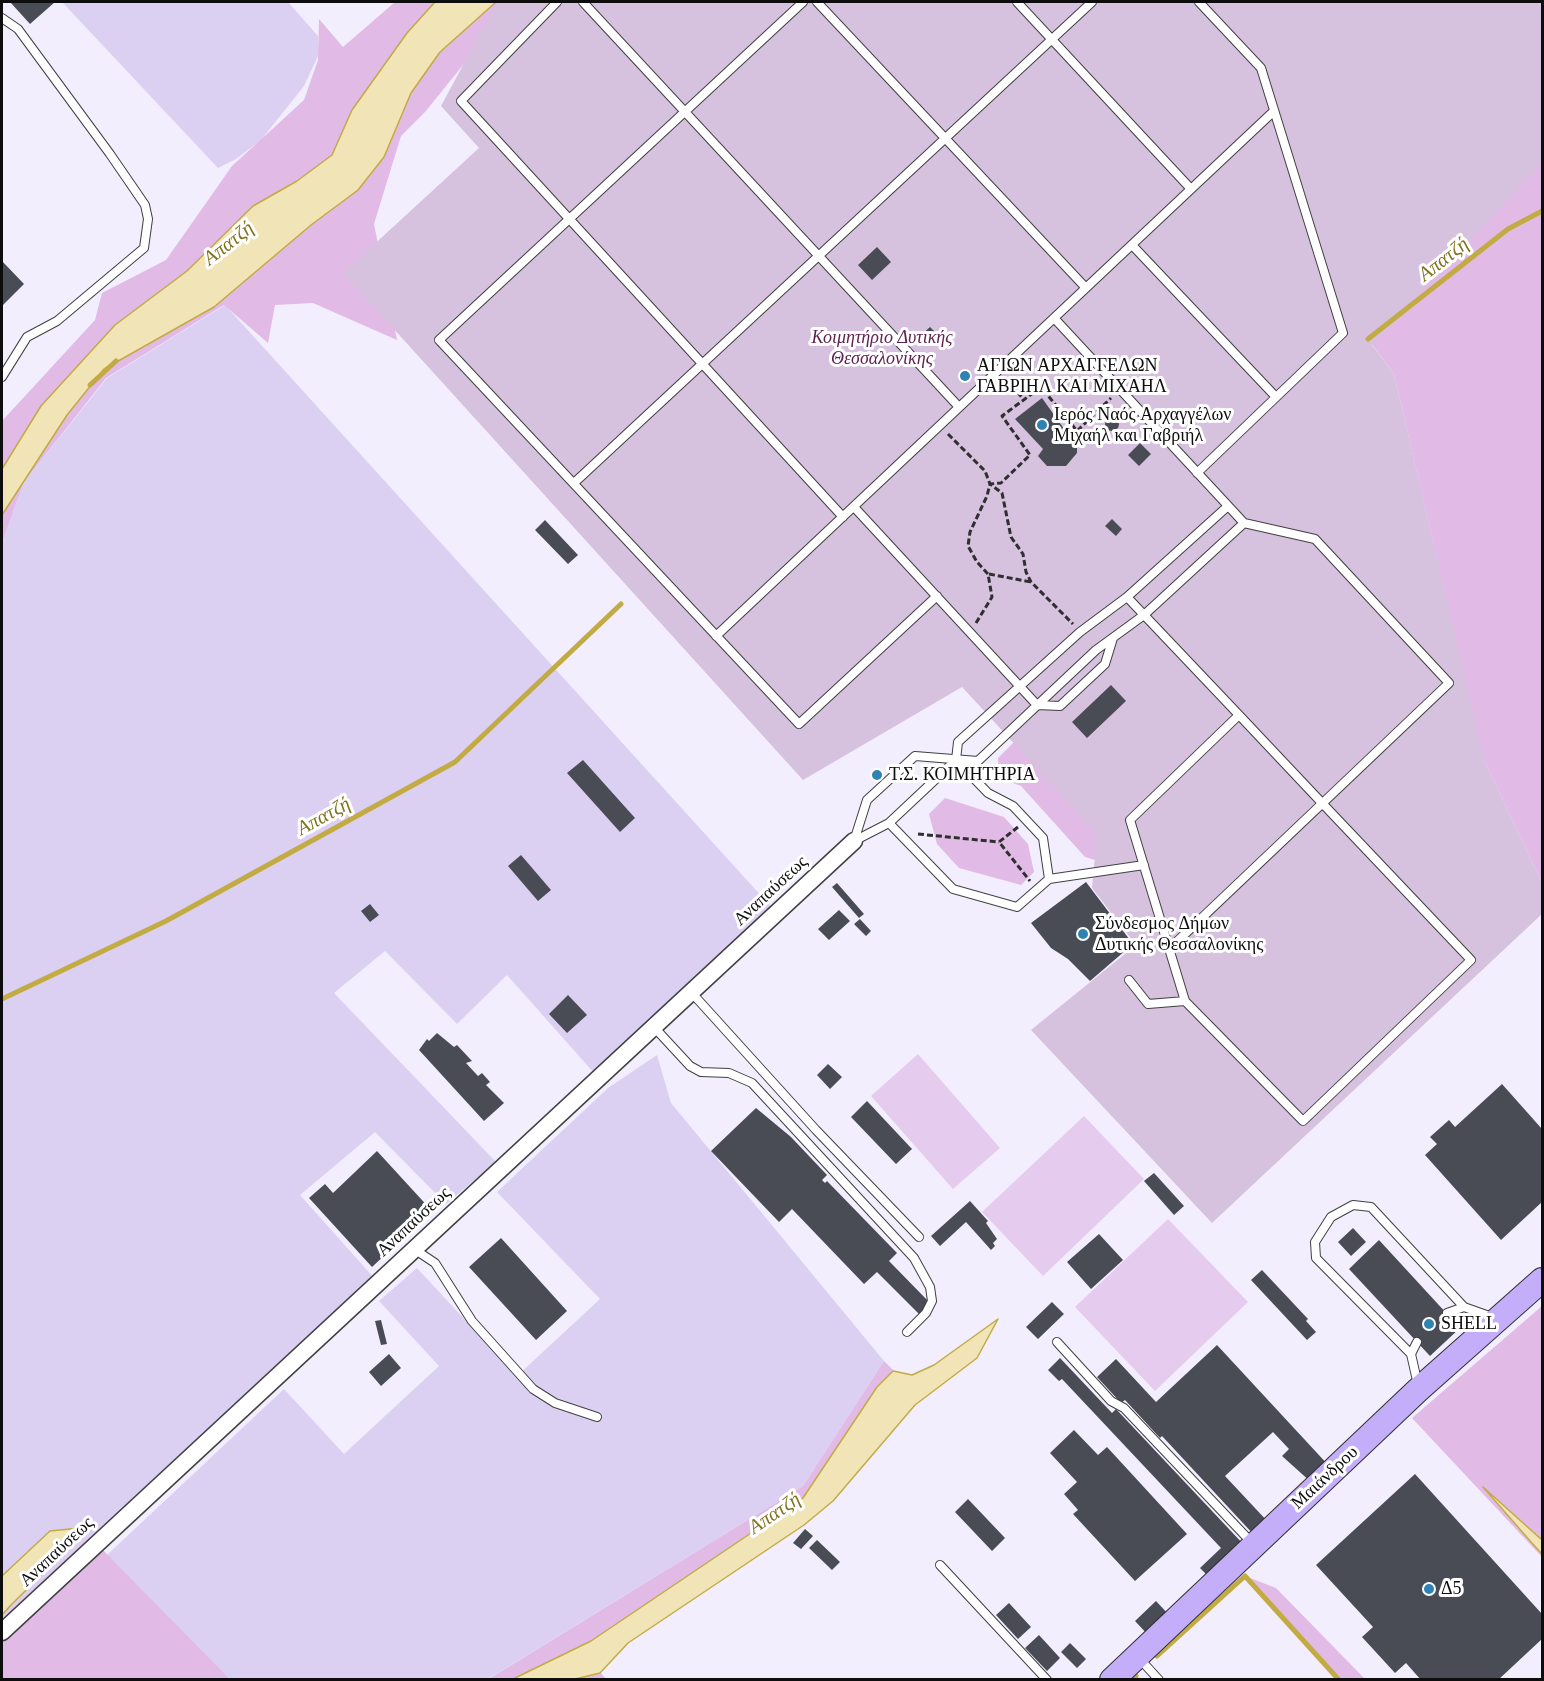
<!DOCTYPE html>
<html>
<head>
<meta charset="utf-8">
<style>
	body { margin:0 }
	#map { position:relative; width:1544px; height:1681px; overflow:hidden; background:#f2eefe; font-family:"Times New Roman",serif }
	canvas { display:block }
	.frame { position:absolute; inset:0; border:3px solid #0d0d0d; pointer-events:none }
</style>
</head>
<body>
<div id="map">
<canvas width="1544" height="1681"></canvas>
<div class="frame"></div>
</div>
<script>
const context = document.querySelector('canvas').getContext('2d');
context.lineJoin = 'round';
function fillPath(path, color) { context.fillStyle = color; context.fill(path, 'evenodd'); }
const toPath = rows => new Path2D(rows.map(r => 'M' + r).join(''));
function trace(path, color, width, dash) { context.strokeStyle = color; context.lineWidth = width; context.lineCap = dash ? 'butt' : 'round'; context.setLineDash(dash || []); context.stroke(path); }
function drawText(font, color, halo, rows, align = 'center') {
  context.font = font + ' "Times New Roman",serif'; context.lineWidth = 6; context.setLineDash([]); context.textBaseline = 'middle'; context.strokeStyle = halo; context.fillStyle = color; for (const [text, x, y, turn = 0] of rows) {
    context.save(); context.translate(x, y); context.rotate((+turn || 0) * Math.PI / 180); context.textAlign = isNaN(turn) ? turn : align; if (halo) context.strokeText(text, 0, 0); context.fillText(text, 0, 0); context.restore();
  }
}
const farmland = toPath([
	[62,2,288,2,318,36,319,54,304,86,261,140,236,159,218,168],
	[225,305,774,910,595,1074,507,975,457,1024,385,951,334,993,496,1162,446,1204,375,1132,300,1195,375,1279,2,1618,2,543,24,482,107,378],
	[657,1055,671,1103,884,1361,803,1486,488,1679,230,1679,107,1555,284,1389,344,1454,439,1366,379,1301,417,1268,517,1376,600,1299,497,1192,608,1088]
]);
const green = toPath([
	[395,2,511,2,510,7,425,112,401,136,374,224,397,340,313,303,275,305,268,343,224,305,106,378,24,482,2,543,2,421,95,320,102,293,166,260,232,166,304,100,318,60,319,19,343,47],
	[1542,162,1542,883,1484,760,1394,374,1368,339],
	[1035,721,1122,847,1095,860,1085,857,1021,786,999,778,998,758],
	[945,798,1004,817,1028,844,1034,872,1021,885,959,868,937,844,929,814],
	[1542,1306,1542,1557,1412,1418],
	[884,1361,905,1382,830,1503,809,1521,628,1643,600,1672,606,1679,487,1680,803,1486],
	[90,1537,230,1679,2,1680,2,1618],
	[1245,1576,1276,1588,1365,1679,1340,1679]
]);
const cemetery = toPath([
	[497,2,1542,2,1542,163,1372,345,1394,374,1485,762,1542,883,1542,914,1212,1223,1031,1030,1136,945,1092,888,1097,835,988,715,962,687,803,780,343,273,479,148,441,106]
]);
const pitch = toPath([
	[918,1054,1000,1148,953,1189,871,1096],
	[1084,1116,1144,1179,1043,1276,982,1212],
	[1168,1219,1248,1302,1155,1391,1075,1307]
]);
const water = toPath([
	[435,2,496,2,440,52,411,93,384,157,358,190,311,225,214,307,104,369,67,415,2,515,2,469,41,406,115,325,187,271,253,206,297,181,332,155,352,110,407,33,435,2],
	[998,1319,977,1358,915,1405,833,1501,804,1525,628,1643,600,1673,575,1679,513,1679,591,1641,803,1498,877,1387,893,1371,912,1375,934,1365,998,1319],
	[1483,1487,1542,1540,1542,1554,1531,1542,1483,1487],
	[90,1527,11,1605,2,1615,2,1576,50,1531,90,1527]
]);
const stream = toPath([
	[1368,339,1508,229,1542,211],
	[90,385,116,361],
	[2,999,166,921,455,762,621,604],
	[1157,1656,1245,1576,1339,1680],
	[1132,1680,1136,1676]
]);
const building = toPath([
	[10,2,55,2,30,24],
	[877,247,891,262,872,280,858,265],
	[2,261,24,284,2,306],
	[930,327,938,335,926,344,919,337],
	[1042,398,1077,447,1077,453,1066,466,1047,466,1038,456,1043,449,1015,419],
	'1105 424a7 7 0 1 1 14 0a7 7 0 1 1-14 0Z',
	[1140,443,1151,454,1139,466,1128,455],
	[1112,519,1122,529,1116,536,1105,526],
	[545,520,578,555,568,564,535,530],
	[1111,685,1126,701,1087,738,1072,722],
	[583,760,635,818,620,832,567,773],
	[521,855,551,890,538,901,508,866],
	[1086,882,1133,944,1090,981,1068,959,1051,948,1031,923],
	[837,883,864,914,859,918,832,887],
	[370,904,379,915,370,922,361,911],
	[839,910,850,921,829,940,818,929],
	[860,919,871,931,866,936,854,924],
	[568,995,587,1015,567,1033,549,1014],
	[437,1033,454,1047,457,1045,472,1061,466,1063,478,1076,482,1073,490,1082,486,1085,504,1103,484,1121,419,1050,427,1039,429,1041],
	[828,1064,842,1077,830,1089,817,1075],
	[1502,1084,1542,1129,1542,1202,1501,1240,1425,1155,1437,1144,1430,1137,1449,1120,1455,1127],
	[867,1101,912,1149,896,1164,851,1117],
	[756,1108,791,1137,827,1175,822,1180,825,1183,827,1181,897,1253,889,1261,930,1303,919,1314,877,1272,864,1284,792,1209,779,1222,711,1151],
	[377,1151,432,1211,372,1267,309,1198,325,1184,333,1193],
	[1154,1173,1184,1206,1174,1215,1144,1181],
	[970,1201,988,1221,986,1223,997,1239,993,1243,995,1246,991,1250,966,1222,940,1246,931,1236],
	[1353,1228,1366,1242,1351,1256,1338,1242],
	[1099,1234,1123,1260,1091,1289,1067,1262],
	[501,1238,567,1311,536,1340,469,1267],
	[1379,1240,1460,1328,1430,1356,1349,1269],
	[1262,1270,1308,1319,1306,1321,1316,1332,1307,1340,1251,1280],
	[1052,1302,1064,1314,1038,1339,1026,1327],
	[381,1320,387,1344,381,1345,375,1321],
	[1217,1345,1330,1467,1312,1483,1282,1456,1289,1449,1273,1432,1225,1476,1269,1523,1255,1536,1162,1436,1160,1438,1125,1400,1121,1403,1097,1377,1116,1359,1156,1402],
	[389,1354,401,1368,381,1386,369,1372],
	[1060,1358,1112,1413,1116,1409,1245,1546,1210,1578,1200,1568,1221,1548,1062,1379,1059,1381,1048,1370],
	[1074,1430,1098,1455,1107,1447,1187,1534,1135,1581,1073,1514,1078,1510,1064,1494,1077,1482,1050,1453],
	[1415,1474,1542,1614,1542,1639,1498,1680,1421,1680,1406,1663,1395,1673,1362,1637,1373,1627,1316,1565],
	[968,1499,1005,1538,992,1551,955,1512],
	[805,1529,813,1536,801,1549,793,1543],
	[817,1540,840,1562,832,1570,809,1548],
	[1156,1601,1170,1616,1149,1636,1135,1621],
	[1009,1603,1031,1627,1018,1639,996,1615],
	[1039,1635,1060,1658,1047,1671,1025,1648],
	[1070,1643,1086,1659,1077,1668,1061,1652]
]);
const path = toPath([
	[1006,378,1024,400],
	[948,434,985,471,990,484,1002,493,1011,537,1023,554,1026,572,1031,582,1073,624],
	[989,574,1031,582],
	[976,623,992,597,988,574,977,562,968,546,970,532,987,496,990,484,1001,483,1030,455,1002,416,1041,387,1077,431,1111,398],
	[1018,827,999,842,1030,881],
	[918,834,999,842]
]);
const service = toPath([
	[557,2,461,101,843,517],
	[583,2,959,407],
	[803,2,439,340,799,724,937,596],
	[817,2,1086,288],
	[1017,2,1191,189],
	[2,18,18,29,110,154,145,205,148,219,144,248,57,321,27,337,2,377],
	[1132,245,1276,397],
	[1054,318,1244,523,1315,539,1449,683,1169,949],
	[1197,473,1343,333,1261,68,1199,2],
	[574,483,1092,2],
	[854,507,1037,705,1060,706,1105,664,1113,638],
	[1127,597,1239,715,1322,803,1471,960,1303,1121,1185,1001,1130,820,1239,715],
	[716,636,1274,111],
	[889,823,953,889,1017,907,1049,879,1043,838,1013,806,988,793,956,760],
	[854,841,867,800,915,756,978,761,1096,650,1144,615,1244,523],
	[854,841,889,823,956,760,958,742,1080,632,1127,597,1228,506],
	[1049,879,1144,865],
	[1129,980,1148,1004,1185,1001],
	[691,992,816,1130,919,1237],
	[653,1026,690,1066,701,1072,729,1073,752,1083,914,1258,930,1287,932,1301,926,1313,907,1332],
	[414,1249,435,1263,472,1321,533,1389,555,1403,597,1417],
	[1447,1313,1464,1307],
	[1057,1342,1111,1401,1124,1408,1254,1545],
	[1411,1354,1417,1342],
	[1418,1385,1411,1354,1316,1258,1315,1242,1331,1217,1353,1205,1371,1207,1464,1307,1495,1318],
	[940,1565,1047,1680],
	[1139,1658,1159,1680]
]);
const minor = toPath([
	[2,1632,854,841]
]);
const secondary = toPath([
	[1112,1680,1418,1390,1542,1280]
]);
const markers = [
	[965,376,6,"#2f83b3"],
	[1042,425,6,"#2f83b3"],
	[877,775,6,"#2f83b3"],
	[1083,934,6,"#2f83b3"],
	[1429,1324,6,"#2f83b3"],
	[1429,1589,6,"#2f83b3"]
];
const parkNames = [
	["Κοιμητήριο Δυτικής",882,338],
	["Θεσσαλονίκης",882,359]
];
const poiNames = [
	["ΑΓΙΩΝ ΑΡΧΑΓΓΕΛΩΝ",977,366],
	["ΓΑΒΡΙΗΛ ΚΑΙ ΜΙΧΑΗΛ",977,387],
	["Ιερός Ναός Αρχαγγέλων",1054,415],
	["Μιχαήλ και Γαβριήλ",1054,436],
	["Τ.Σ. ΚΟΙΜΗΤΗΡΙΑ",889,775],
	["Σύνδεσμος Δήμων",1095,924],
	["Δυτικής Θεσσαλονίκης",1095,945],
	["SHELL",1441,1324],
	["Δ5",1441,1589]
];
const streetNames = [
	["Αναπαύσεως",771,891,-43],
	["Αναπαύσεως",414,1222,-43],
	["Μαιάνδρου",1325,1478,-43],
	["Αναπαύσεως",57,1552,-43]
];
const waterNames = [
	["Απατζή",229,244,-38],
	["Απατζή",1444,260,-38],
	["Απατζή",324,817,-29],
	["Απατζή",775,1514,-34]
];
fillPath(farmland, '#dbd0f2');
fillPath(green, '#e1bae6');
fillPath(cemetery, '#d6c1de');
fillPath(pitch, '#e5cbee');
fillPath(water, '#f1e5b7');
trace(water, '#c3ab43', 1.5);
trace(stream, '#c3ab43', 5);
fillPath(building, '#4a4c55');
trace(service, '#404040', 10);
trace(minor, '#404040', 19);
trace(secondary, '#2f2f2f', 26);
trace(path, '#2f2f2f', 3, [6, 3]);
trace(service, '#fff', 8);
trace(minor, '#fff', 16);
trace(secondary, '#c5aef9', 24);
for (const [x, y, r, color] of markers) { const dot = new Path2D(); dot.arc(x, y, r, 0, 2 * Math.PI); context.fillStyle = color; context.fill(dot); trace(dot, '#fff', 2); }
drawText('italic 18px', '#602253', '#fff', parkNames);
drawText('18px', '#0d0d0d', '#fff', poiNames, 'left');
drawText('18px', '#0d0d0d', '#fff', streetNames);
drawText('italic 20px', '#81731d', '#fff', waterNames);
</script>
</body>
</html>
